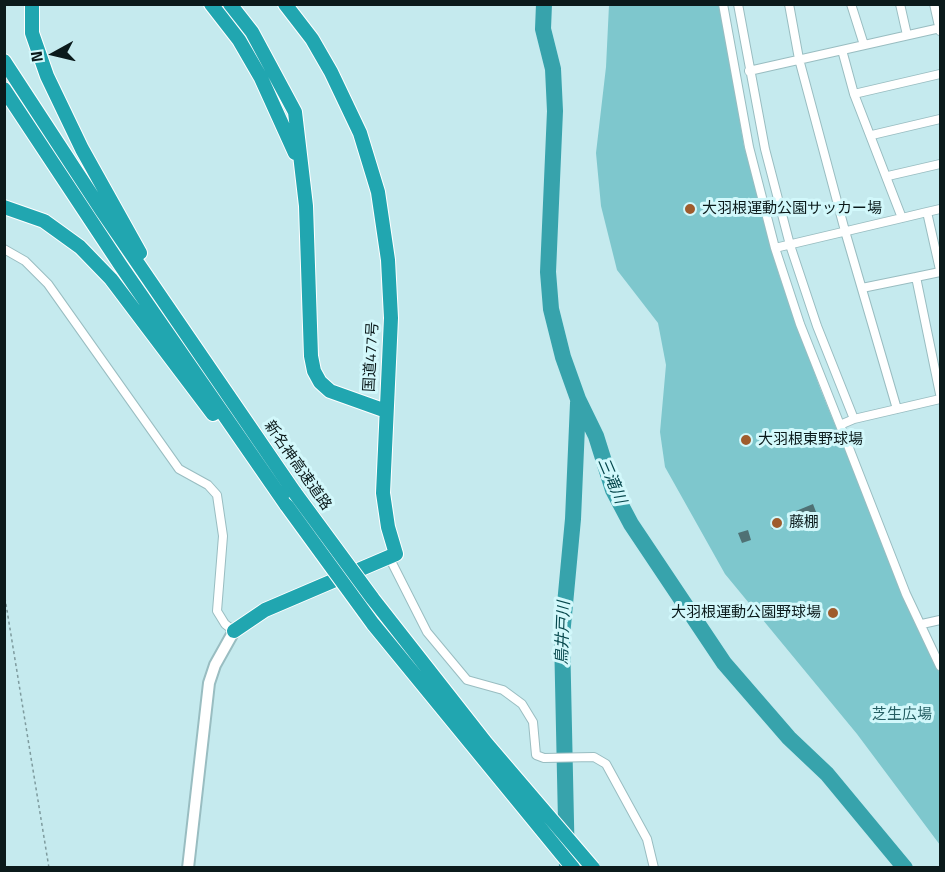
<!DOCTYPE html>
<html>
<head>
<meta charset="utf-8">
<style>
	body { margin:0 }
	#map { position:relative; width:945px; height:872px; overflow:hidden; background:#c5eaee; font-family:"Titillium Web",sans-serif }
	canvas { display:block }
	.frame { position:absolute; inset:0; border:6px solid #0b1a1b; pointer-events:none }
	.north { position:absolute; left:24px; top:24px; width:60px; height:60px; -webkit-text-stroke:4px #d2f8fb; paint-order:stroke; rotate:262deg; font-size:16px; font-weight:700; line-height:24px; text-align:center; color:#0b1a1b }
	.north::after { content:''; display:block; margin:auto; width:21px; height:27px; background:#0b1a1b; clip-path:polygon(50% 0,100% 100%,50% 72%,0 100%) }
</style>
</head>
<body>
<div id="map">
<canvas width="945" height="872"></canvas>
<div class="frame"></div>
<div class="north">N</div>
</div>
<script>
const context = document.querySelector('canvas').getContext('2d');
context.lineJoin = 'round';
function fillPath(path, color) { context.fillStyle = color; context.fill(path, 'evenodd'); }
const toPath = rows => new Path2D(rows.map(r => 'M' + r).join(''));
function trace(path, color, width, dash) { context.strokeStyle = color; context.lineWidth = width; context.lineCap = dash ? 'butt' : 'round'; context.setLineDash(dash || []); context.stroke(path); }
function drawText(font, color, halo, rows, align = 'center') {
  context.font = font + ' "Titillium Web","Noto Sans JP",sans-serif'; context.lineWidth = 6; context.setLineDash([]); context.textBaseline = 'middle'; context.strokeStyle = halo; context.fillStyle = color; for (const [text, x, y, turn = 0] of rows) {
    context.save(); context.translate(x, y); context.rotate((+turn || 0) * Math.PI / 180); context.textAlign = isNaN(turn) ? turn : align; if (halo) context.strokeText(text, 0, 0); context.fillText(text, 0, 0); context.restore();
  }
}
const green = toPath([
	[609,5,720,5,744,146,779,275,820,388,870,511,940,674,940,845,857,734,725,574,665,467,660,432,666,365,658,323,617,270,601,206,596,153,606,67]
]);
const river = toPath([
	[544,4,543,29,553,69,555,111,548,272,551,309,563,357,578,399,596,436,613,490,631,524,724,663,789,738,827,774,905,868],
	[567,868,562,636,573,519,578,403]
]);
const building = toPath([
	[813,504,816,512,800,519,796,511],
	[782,518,784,525,772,529,770,522],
	[748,530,751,540,742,543,738,533]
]);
const path = toPath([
	[4,592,49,868]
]);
const street = toPath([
	[723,4,749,147,775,248,902,218],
	[738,4,765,149,790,245,817,326,854,419,940,399],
	[789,4,799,59,845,231,897,409],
	[851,4,864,45],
	[900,4,907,35],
	[934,4,940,31],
	[842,50,854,94,902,218,927,212,940,270],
	[749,71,940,28],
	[854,94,940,74],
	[872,135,940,119],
	[888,176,940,164],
	[927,212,940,209],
	[775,248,800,324,840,425,854,419],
	[4,249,25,261,48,284,179,469,208,485,217,495,223,536,217,611,225,624,234,631],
	[940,272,916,277,940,394],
	[862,288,916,277],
	[840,425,906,594,940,666],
	[389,557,427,632,467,680,503,690,522,704,533,722,536,755,544,758,594,757,606,764,647,839,654,868],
	[922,624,940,620]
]);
const secondary = toPath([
	[188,868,209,683,215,665,234,631]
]);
const highway = toPath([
	[32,4,32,33,47,76,82,149,140,253],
	[211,4,239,40,261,78,295,153],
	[230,4,252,32,295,112,306,206,311,356,314,371,320,382,330,391,386,411],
	[4,61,102,211,295,493],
	[4,89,121,266,287,506],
	[4,207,44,221,80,247,111,279,213,414],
	[234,631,265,610,396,554,388,527,383,493,391,318,388,260,378,192,360,133,331,72,312,39,285,4]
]);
const highwayBridge = toPath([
	[295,493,373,599,486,743,593,868],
	[287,506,373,624,573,868]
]);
const markers = [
	[690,209,6,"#9f5c2d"],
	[746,440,6,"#9f5c2d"],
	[777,523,6,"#9f5c2d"],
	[833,613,6,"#9f5c2d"]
];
const poiNames = [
	["大羽根運動公園サッカー場",702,209],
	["大羽根東野球場",758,440],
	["藤棚",789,523],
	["大羽根運動公園野球場",821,613,"right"]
];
const streetNames = [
	["国道477号",372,357,-87],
	["新名神高速道路",297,466,55]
];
const parkNames = [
	["芝生広場",902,715]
];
const waterNames = [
	["三滝川",611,481,67],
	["鳥井戸川",564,633,-88]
];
fillPath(green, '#7ec7cd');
trace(river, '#37a3ac', 16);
fillPath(building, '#4f7174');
trace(street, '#99bdc1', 10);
trace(secondary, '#99bdc1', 14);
trace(highway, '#fff', 16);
trace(path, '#7e9b9e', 1.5, [3, 3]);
trace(street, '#fff', 8);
trace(secondary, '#fff', 10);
trace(highway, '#21a6b0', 14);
trace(highwayBridge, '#fff', 16, []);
trace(highwayBridge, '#21a6b0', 14);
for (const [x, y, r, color] of markers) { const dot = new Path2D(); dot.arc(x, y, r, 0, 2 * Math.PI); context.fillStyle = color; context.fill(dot); trace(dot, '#d2f8fb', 2); }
drawText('15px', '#0b1a1b', '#d2f8fb', poiNames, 'left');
drawText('15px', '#0b1a1b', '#d2f8fb', streetNames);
drawText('15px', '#265f64', '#d2f8fb', parkNames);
drawText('italic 16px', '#06484d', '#d2f8fb', waterNames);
</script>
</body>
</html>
